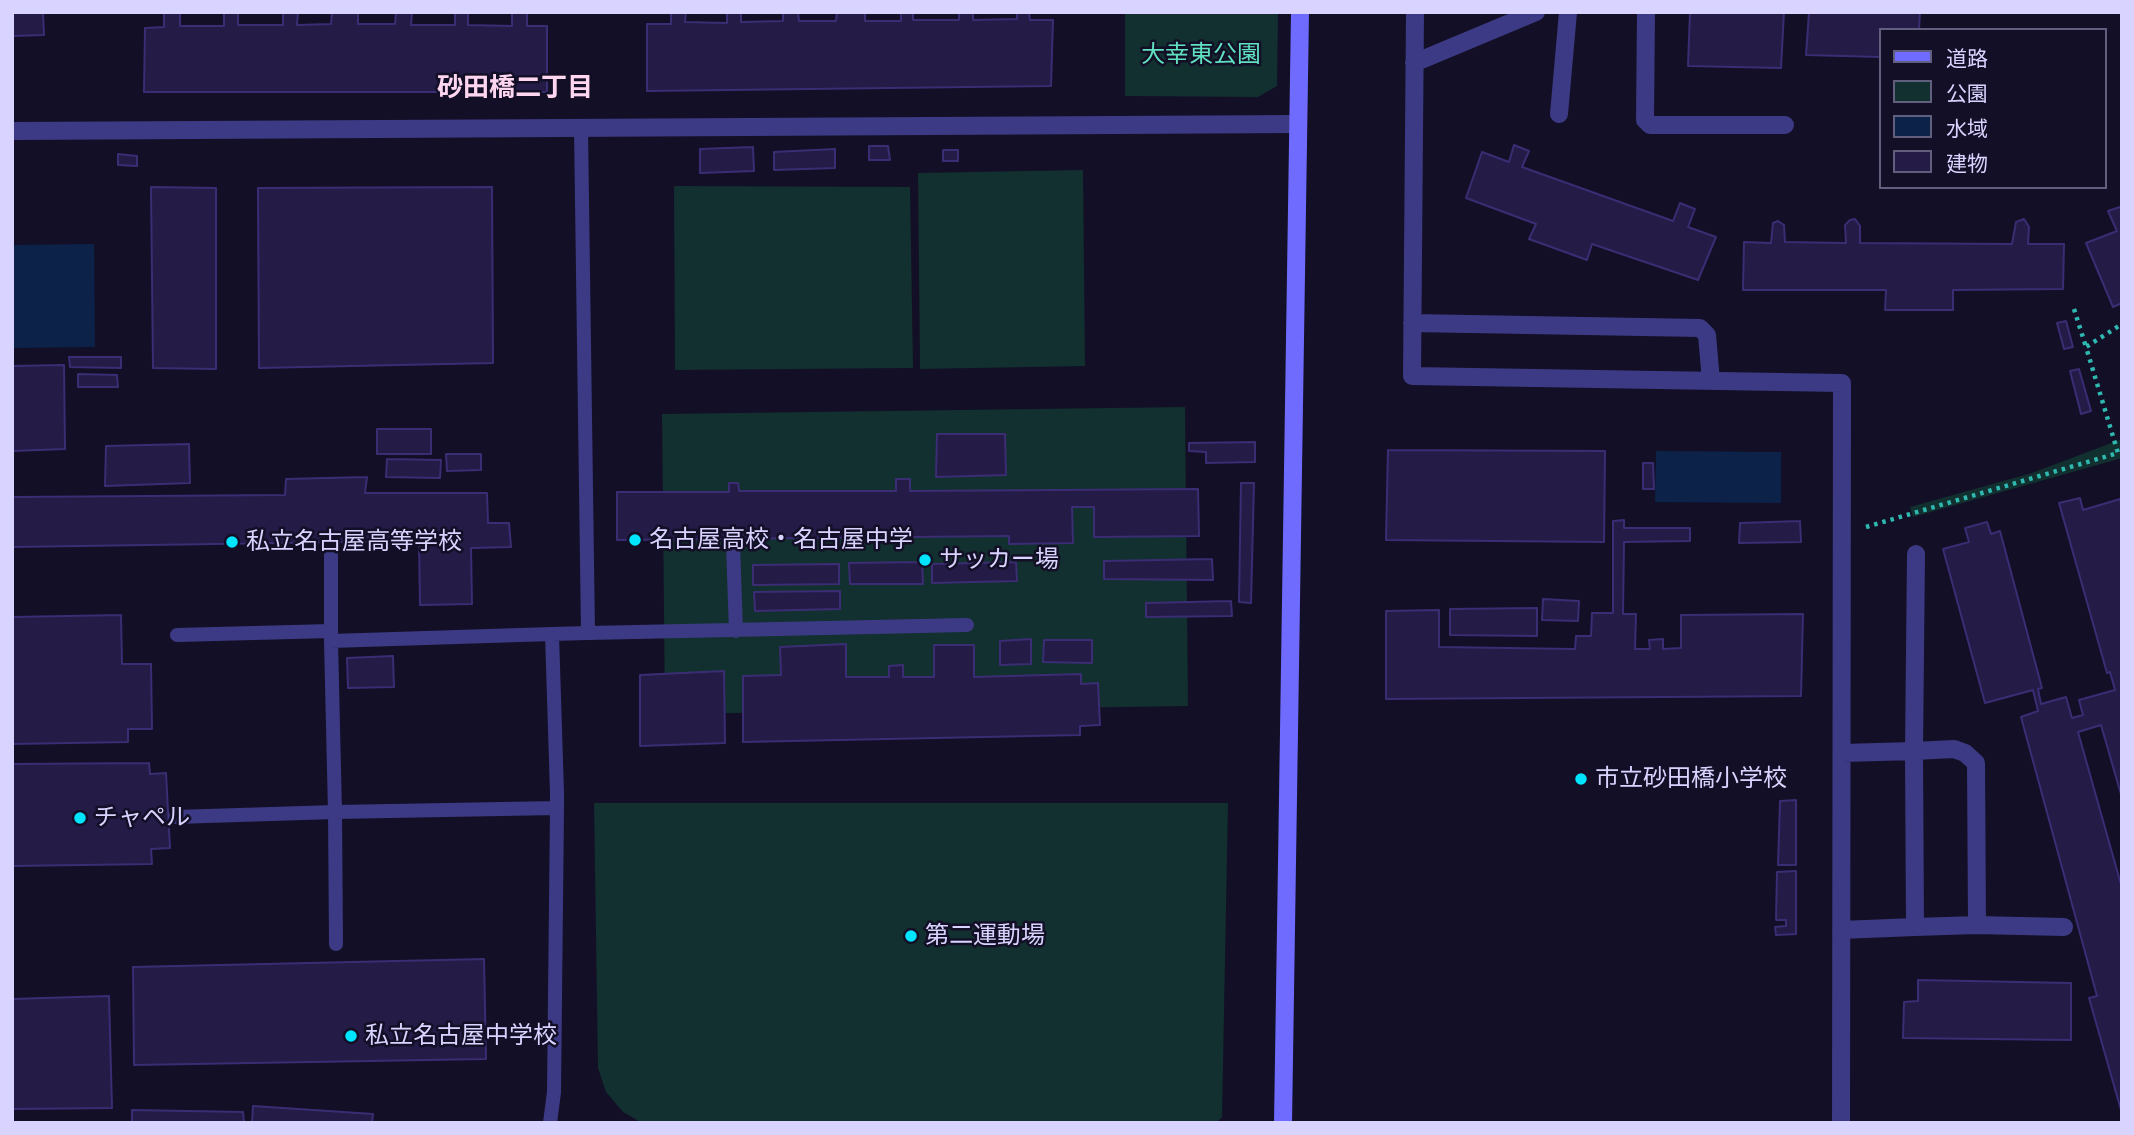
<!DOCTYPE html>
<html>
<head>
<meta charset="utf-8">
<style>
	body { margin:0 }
	#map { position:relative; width:2134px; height:1135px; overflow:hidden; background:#130f26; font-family:"Work Sans","Noto Sans JP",sans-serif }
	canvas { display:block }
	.frame { position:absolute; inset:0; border:14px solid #d9d4ff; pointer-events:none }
	.legend { position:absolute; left:1879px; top:28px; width:228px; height:161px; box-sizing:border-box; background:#130f26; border:2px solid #625e7d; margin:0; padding:9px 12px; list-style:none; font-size:21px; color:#d9d4ff }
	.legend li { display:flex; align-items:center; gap:14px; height:35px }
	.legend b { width:35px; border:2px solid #625e7d }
</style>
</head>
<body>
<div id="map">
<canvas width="2134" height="1135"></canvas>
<div class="frame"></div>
<ul class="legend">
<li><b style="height:9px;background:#6f6bff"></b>道路</li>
<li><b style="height:19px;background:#12302f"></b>公園</li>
<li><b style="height:19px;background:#0c2248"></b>水域</li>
<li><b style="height:19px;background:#241b47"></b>建物</li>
</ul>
</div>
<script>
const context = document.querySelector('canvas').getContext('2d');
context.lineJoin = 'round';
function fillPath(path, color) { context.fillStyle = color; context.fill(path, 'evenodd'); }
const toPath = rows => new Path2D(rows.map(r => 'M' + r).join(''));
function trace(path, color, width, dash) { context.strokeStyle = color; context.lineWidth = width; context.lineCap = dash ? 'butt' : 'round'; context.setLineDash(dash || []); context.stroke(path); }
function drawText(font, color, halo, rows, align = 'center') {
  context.font = font + ' "Work Sans","Noto Sans JP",sans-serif'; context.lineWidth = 5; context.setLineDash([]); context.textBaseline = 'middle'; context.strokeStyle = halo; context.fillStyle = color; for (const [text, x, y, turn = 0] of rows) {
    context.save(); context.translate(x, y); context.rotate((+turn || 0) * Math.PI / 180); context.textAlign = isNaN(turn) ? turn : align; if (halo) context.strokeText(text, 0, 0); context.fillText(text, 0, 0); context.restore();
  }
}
const green = toPath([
	[1125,12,1278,12,1277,86,1258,97,1125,96],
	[1083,170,1085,366,920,369,918,173],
	[674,186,910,187,913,368,675,370],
	[1185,407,1188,706,665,714,662,414],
	[2122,439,2122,458,1913,517,1910,507,2032,473],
	[594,803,1228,803,1222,1117,1216,1123,642,1123,623,1112,606,1092,598,1068]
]);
const water = toPath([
	[94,244,95,347,12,348,12,245],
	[1656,451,1781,452,1781,503,1655,502]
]);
const building = toPath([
	[12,12,43,12,44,35,12,36,12,12],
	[164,12,180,12,180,26,224,26,224,12,238,12,238,25,283,25,283,12,298,12,297,25,331,24,332,12,358,12,358,24,395,24,396,12,412,12,411,25,455,25,455,12,468,12,468,25,512,26,512,12,527,12,527,26,547,26,547,92,144,92,145,28,164,27,164,12],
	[671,12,686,12,685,22,727,23,727,12,741,12,741,22,783,21,783,12,798,12,799,21,836,21,837,12,865,12,865,21,901,21,901,12,913,12,913,20,959,20,959,12,973,12,973,20,1017,19,1017,12,1029,12,1030,20,1053,20,1051,86,647,91,647,24,671,24,671,12],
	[1690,12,1784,12,1781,68,1688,66,1690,12],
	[1809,12,1920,12,1919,30,1880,30,1880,57,1806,55,1809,12],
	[1514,145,1529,151,1522,167,1673,221,1680,203,1695,209,1688,227,1716,237,1698,280,1592,244,1587,260,1529,239,1536,224,1466,198,1482,152,1509,162,1514,145],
	[869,146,888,146,890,160,869,160,869,146],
	[753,147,754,171,700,173,700,149,753,147],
	[835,149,835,168,774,170,774,152,835,149],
	[943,150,958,150,958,161,943,161,943,150],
	[118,154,137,156,137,166,118,165,118,154],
	[151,187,216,188,216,369,153,368,151,187],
	[492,187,493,363,259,368,258,188,492,187],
	[2120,207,2122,212,2122,303,2113,307,2086,243,2117,231,2108,211,2120,207],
	[1855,219,1860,226,1860,243,2012,244,2016,222,2024,219,2029,227,2028,244,2064,244,2063,289,1953,290,1953,310,1885,310,1886,290,1743,290,1744,242,1771,243,1773,223,1778,221,1784,225,1785,242,1846,243,1845,225,1850,220,1855,219],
	[2066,321,2073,347,2064,349,2057,323,2066,321],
	[69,357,121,357,121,368,70,367,69,357],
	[64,365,65,449,12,451,12,366,64,365],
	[2079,369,2091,411,2081,414,2070,371,2079,369],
	[78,374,117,375,118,387,78,387,78,374],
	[377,429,431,429,431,454,377,454,377,429],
	[937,434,1005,434,1006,475,936,477,937,434],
	[1255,442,1255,462,1206,463,1206,452,1189,451,1189,443,1255,442],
	[189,444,190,483,105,486,106,446,189,444],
	[1388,450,1605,451,1604,542,1386,540,1388,450],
	[446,454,481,454,481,470,447,471,446,454],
	[387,459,441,460,440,478,386,477,387,459],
	[1643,463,1653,463,1654,489,1643,489,1643,463],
	[367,477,365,493,487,493,488,523,509,523,511,547,471,548,472,604,420,605,419,541,12,547,12,497,285,495,286,479,367,477],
	[896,479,910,479,910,491,1198,489,1199,536,1094,537,1094,507,1072,507,1073,543,1009,544,1009,536,617,540,617,492,729,492,729,483,738,483,739,491,896,491,896,479],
	[1241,483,1254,483,1251,603,1239,602,1241,483],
	[2080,498,2083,510,2120,499,2122,506,2122,798,2101,725,2078,732,2122,888,2121,1110,2089,998,2097,996,2021,717,2038,711,2033,690,1985,703,1943,549,1969,542,1965,528,1987,522,1991,534,2000,531,2042,688,2038,689,2041,704,2066,697,2072,718,2083,715,2079,700,2115,690,2110,672,2107,673,2059,503,2080,498],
	[1624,520,1624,528,1690,528,1690,541,1624,542,1623,614,1636,614,1635,649,1650,649,1649,640,1663,639,1663,649,1681,648,1681,615,1803,614,1801,696,1386,699,1386,611,1439,610,1439,647,1575,649,1576,636,1591,636,1592,613,1613,613,1613,521,1624,520],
	[1800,521,1801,542,1739,543,1740,523,1800,521],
	[1212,559,1213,580,1104,579,1104,561,1212,559],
	[922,562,923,584,850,584,849,563,922,562],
	[1016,562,1017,581,932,583,932,564,1016,562],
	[839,564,839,584,753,585,753,565,839,564],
	[840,591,840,609,755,611,754,592,840,591],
	[1543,599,1579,601,1578,621,1542,620,1543,599],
	[1231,601,1232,616,1146,617,1146,603,1231,601],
	[1537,608,1537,636,1450,635,1450,609,1537,608],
	[121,615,122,664,151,664,152,729,128,729,128,742,12,744,12,617,121,615],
	[1031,639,1031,664,1000,665,1000,641,1031,639],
	[1044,640,1092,640,1092,663,1043,662,1044,640],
	[846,644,846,677,889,677,889,666,903,665,903,677,934,677,934,645,974,645,974,677,1081,674,1081,684,1098,683,1100,725,1080,726,1080,735,743,742,743,676,781,675,780,647,846,644],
	[393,656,394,687,348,688,347,658,393,656],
	[724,671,725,743,640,746,640,675,724,671],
	[149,763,150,774,166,773,170,848,151,849,152,864,12,866,12,764,149,763],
	[1796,800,1796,865,1778,865,1780,801,1796,800],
	[1796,871,1796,934,1776,935,1775,927,1786,926,1786,920,1776,920,1777,872,1796,871],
	[484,959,486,1059,134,1065,133,967,484,959],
	[1918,980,2071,983,2071,1040,1903,1038,1904,1002,1918,1001,1918,980],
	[109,996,112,1108,12,1109,12,999,109,996],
	[253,1106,373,1114,372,1123,252,1123,253,1106],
	[132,1110,243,1112,244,1123,132,1123,132,1110]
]);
const path = toPath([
	[2074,309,2086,347],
	[1866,527,2118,453,2086,347,2122,324]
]);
const lane = toPath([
	[733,545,736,631],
	[331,631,331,555],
	[588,633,967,625],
	[552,634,588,633,581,128],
	[177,635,331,631,331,641],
	[175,817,335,812,336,944],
	[550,1123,554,1092,557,808,557,793,552,634,331,641,335,812,557,808]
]);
const street = toPath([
	[1415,12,1412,376,1842,383,1841,1123],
	[1646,12,1645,120,1650,125,1785,125],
	[1414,63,1536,12],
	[1559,114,1568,12],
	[12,131,1298,124],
	[1412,323,1700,328,1707,335,1711,381],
	[1977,925,2064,927],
	[1915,927,1977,925,1976,763,1965,753,1954,749,1914,751,1916,554],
	[1841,930,1915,927,1914,751,1842,753]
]);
const secondary = toPath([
	[1283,1123,1300,12]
]);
const markers = [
	[635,540,7,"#00e5ff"],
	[232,542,7,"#00e5ff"],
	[925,560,7,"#00e5ff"],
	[1581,779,7,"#00e5ff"],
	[80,818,7,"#00e5ff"],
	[911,936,7,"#00e5ff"],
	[351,1036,7,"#00e5ff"]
];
const parkNames = [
	["大幸東公園",1201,55]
];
const poiNames = [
	["名古屋高校・名古屋中学",649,540],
	["私立名古屋高等学校",246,542],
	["サッカー場",939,560],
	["市立砂田橋小学校",1595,779],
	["チャペル",94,818],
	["第二運動場",925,936],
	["私立名古屋中学校",365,1036]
];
const neighbourhoodNames = [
	["砂田橋二丁目",515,88]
];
fillPath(green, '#12302f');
fillPath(water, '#0c2248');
fillPath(building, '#241b47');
trace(building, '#3b2d73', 2);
trace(path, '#2fb8b0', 4.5, [3.5, 5]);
trace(lane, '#3d3a85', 14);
trace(street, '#3d3a85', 18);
trace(secondary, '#6f6bff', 18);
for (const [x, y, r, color] of markers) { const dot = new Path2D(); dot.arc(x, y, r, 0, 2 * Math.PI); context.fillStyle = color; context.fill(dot); trace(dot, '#130f26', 2.5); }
drawText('24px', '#5fe0c0', '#130f26', parkNames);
drawText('24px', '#d9d4ff', '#130f26', poiNames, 'left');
drawText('bold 26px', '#ffd6f0', '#130f26', neighbourhoodNames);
</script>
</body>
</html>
